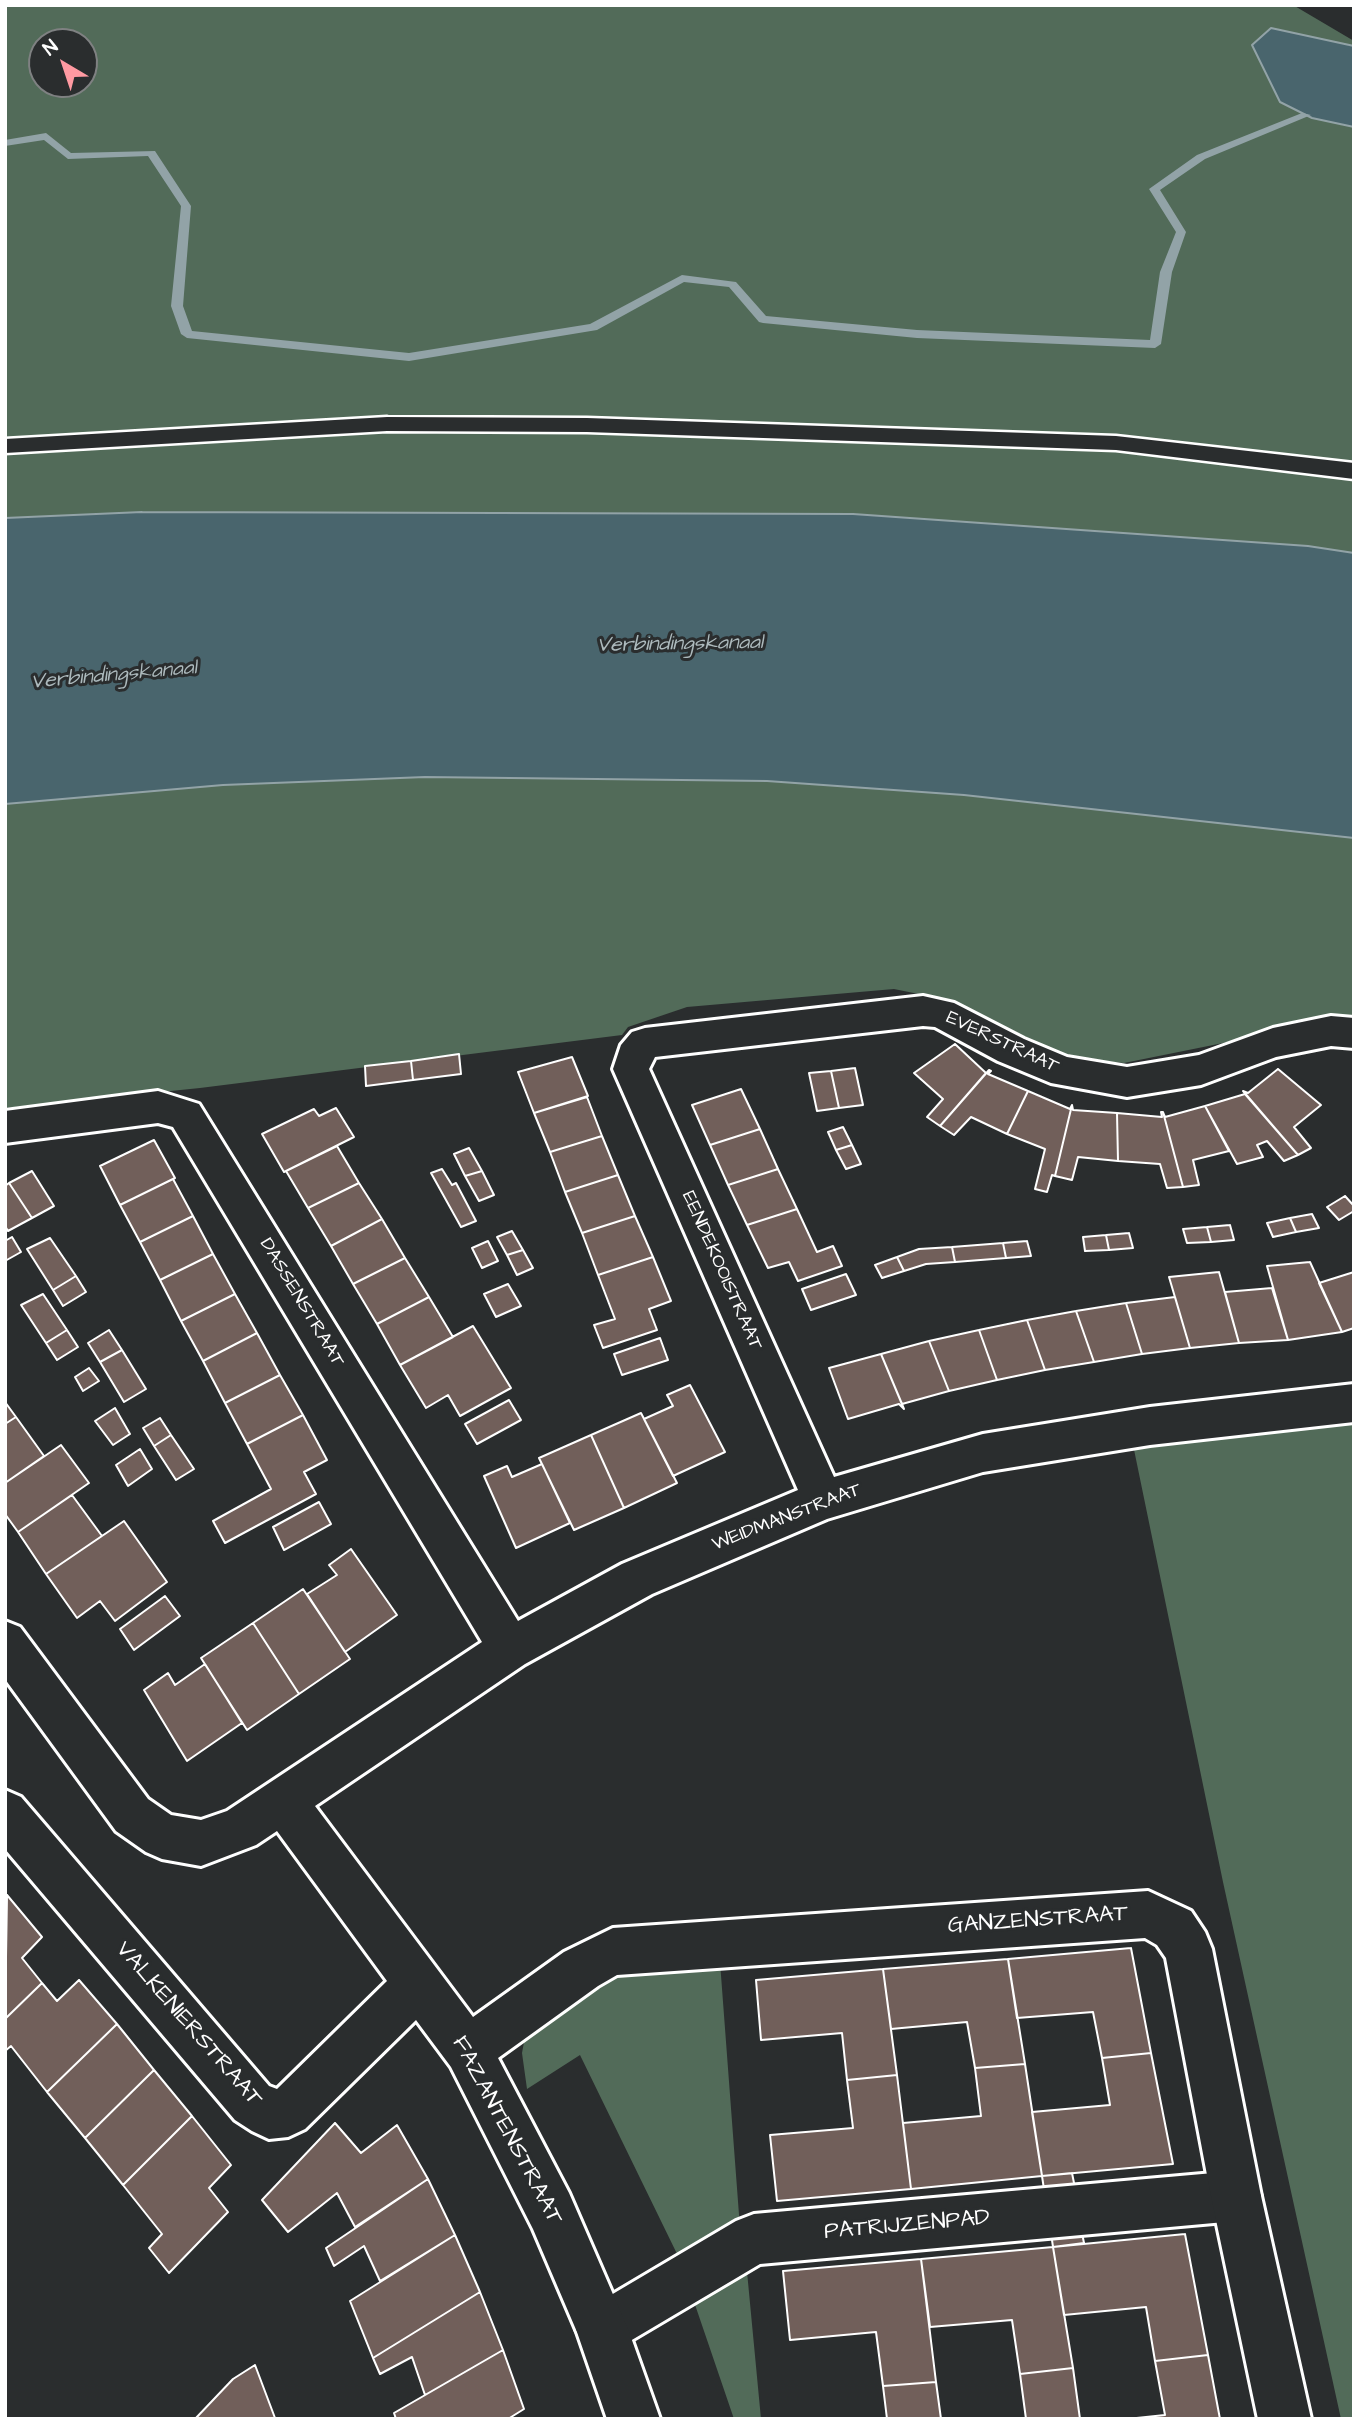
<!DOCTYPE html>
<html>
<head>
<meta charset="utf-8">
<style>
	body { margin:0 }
	#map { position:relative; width:1359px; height:2424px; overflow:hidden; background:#2a2d2e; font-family:"Architects Daughter",sans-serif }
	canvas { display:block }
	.frame { position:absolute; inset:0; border:7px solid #fff; pointer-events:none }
	.north { position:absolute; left:28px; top:28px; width:70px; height:70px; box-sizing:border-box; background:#2a2d2e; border:2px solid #7f8182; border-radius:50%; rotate:321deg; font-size:19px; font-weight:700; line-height:28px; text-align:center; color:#fff }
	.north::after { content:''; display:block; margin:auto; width:24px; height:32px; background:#ff9aa2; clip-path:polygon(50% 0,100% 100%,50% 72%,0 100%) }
</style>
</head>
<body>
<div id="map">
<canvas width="1359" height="2424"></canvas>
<div class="frame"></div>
<div class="north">N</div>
</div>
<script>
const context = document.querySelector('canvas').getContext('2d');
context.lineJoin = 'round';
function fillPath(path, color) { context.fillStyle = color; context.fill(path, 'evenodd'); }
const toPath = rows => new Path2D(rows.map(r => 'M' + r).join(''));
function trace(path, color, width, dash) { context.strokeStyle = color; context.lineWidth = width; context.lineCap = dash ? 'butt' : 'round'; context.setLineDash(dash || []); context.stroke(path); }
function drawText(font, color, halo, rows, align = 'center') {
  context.font = font + ' "Architects Daughter",sans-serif'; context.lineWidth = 6; context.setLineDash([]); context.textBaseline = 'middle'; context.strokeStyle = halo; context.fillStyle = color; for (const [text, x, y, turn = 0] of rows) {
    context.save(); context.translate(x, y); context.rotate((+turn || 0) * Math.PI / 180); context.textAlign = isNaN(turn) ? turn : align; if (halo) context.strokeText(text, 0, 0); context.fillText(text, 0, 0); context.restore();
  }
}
const green = toPath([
	[5,5,1293,5,1354,41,1354,553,1308,546,853,514,142,512,5,518],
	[42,42,84,42,84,84,42,84],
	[425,777,767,781,964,795,1354,838,1354,1021,1323,1017,1238,1040,1124,1063,1068,1058,953,1001,894,989,687,1007,628,1027,622,1035,200,1088,5,1108,5,804,223,785],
	[1354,1410,1354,2419,1341,2419,1223,1882,1131,1435],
	[720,1962,740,2228,680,2260,580,2055,527,2089,522,2053,527,2026,604,1976],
	[746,2261,761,2419,734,2419,690,2290]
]);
const water = toPath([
	[1271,28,1354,46,1354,127,1312,118,1280,102,1252,45,1271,28],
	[142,512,853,514,1308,546,1354,553,1354,838,964,795,767,781,425,777,223,785,5,804,5,518,142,512]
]);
const stream = toPath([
	[1302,113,1311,115,1205,159,1160,190,1186,232,1172,272,1161,344,1155,348,917,338,763,323,759,322,729,287,684,282,597,330,409,361,187,338,181,334,171,306,181,206,148,156,68,159,44,140,5,146,5,140,46,133,71,153,155,151,191,206,183,306,192,331,409,353,590,324,682,275,736,282,766,316,917,330,1150,340,1160,272,1176,232,1149,189,1197,155,1302,113]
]);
const building = toPath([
	[955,1044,986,1073,940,1126,927,1117,943,1099,914,1073,955,1044],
	[459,1054,461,1074,413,1080,411,1061,459,1054],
	[572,1057,588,1096,534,1113,518,1072,572,1057],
	[411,1061,413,1080,366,1086,365,1066,411,1061],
	[855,1068,863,1105,839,1108,831,1071,855,1068],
	[1278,1069,1321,1105,1294,1127,1311,1148,1298,1155,1243,1091,1248,1093,1278,1069],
	[989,1070,991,1071,988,1074,1028,1091,1007,1134,971,1117,954,1135,940,1126,989,1070],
	[831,1071,839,1108,817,1111,809,1073,831,1071],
	[741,1089,760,1129,710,1145,692,1105,741,1089],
	[1028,1091,1070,1109,1072,1105,1055,1176,1052,1175,1047,1192,1035,1189,1045,1149,1007,1134,1028,1091],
	[1245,1094,1298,1155,1284,1161,1267,1141,1257,1145,1263,1157,1237,1164,1205,1106,1245,1094],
	[587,1097,602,1136,550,1152,534,1113,587,1097],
	[1072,1105,1073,1110,1117,1113,1118,1161,1078,1157,1072,1180,1055,1176,1072,1105],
	[1205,1106,1229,1151,1193,1160,1199,1185,1183,1187,1163,1112,1165,1117,1205,1106],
	[336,1108,354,1137,284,1172,262,1134,314,1109,319,1116,336,1108],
	[1161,1112,1163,1112,1183,1187,1167,1188,1160,1164,1118,1161,1117,1113,1162,1117,1161,1112],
	[843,1127,852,1145,836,1150,828,1132,843,1127],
	[760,1129,778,1169,728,1185,710,1145,760,1129],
	[602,1136,618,1175,565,1192,550,1152,602,1136],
	[154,1140,175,1178,120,1205,100,1166,154,1140],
	[852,1145,861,1164,846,1169,836,1150,852,1145],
	[337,1146,359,1183,308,1208,286,1171,337,1146],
	[469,1148,482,1171,465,1176,454,1154,469,1148],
	[442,1169,452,1185,456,1183,476,1221,461,1227,431,1173,442,1169],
	[778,1169,797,1209,747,1225,728,1185,778,1169],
	[32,1171,54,1206,32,1218,9,1183,32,1171],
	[482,1171,494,1195,479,1201,465,1176,482,1171],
	[618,1175,635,1216,582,1233,565,1192,618,1175],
	[173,1179,193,1216,140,1242,120,1205,173,1179],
	[9,1183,32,1218,8,1231,5,1226,5,1186,9,1183],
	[359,1183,382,1219,331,1246,308,1208,359,1183],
	[1345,1196,1354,1206,1354,1211,1339,1220,1327,1207,1345,1196],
	[797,1209,817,1252,833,1246,842,1266,798,1281,789,1262,768,1268,747,1225,797,1209],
	[1312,1214,1319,1228,1296,1232,1290,1218,1312,1214],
	[193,1216,213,1254,160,1280,140,1242,193,1216],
	[635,1216,653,1257,598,1275,582,1233,635,1216],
	[1290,1218,1296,1232,1273,1237,1267,1223,1290,1218],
	[382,1219,405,1258,353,1284,331,1246,382,1219],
	[1230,1225,1234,1240,1211,1242,1207,1227,1230,1225],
	[1207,1227,1211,1242,1187,1243,1183,1229,1207,1227],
	[512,1231,523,1250,507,1255,497,1237,512,1231],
	[1129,1233,1133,1248,1109,1250,1106,1235,1129,1233],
	[1106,1235,1109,1250,1085,1251,1083,1237,1106,1235],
	[12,1237,21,1252,5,1261,5,1241,12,1237],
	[50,1238,76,1276,53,1290,27,1249,50,1238],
	[488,1241,498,1261,482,1268,472,1248,488,1241],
	[1027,1241,1031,1256,1006,1258,1003,1243,1027,1241],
	[1003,1243,1006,1258,955,1262,952,1247,1003,1243],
	[952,1247,955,1262,926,1264,904,1271,897,1257,919,1249,952,1247],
	[523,1250,533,1268,517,1275,507,1255,523,1250],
	[213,1254,235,1294,181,1321,160,1280,213,1254],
	[653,1257,671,1301,649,1309,657,1330,603,1348,594,1325,615,1319,598,1275,653,1257],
	[897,1257,904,1271,882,1278,875,1265,897,1257],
	[405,1258,429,1297,377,1324,353,1284,405,1258],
	[1310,1262,1342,1332,1288,1340,1267,1266,1310,1262],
	[1219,1272,1239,1343,1190,1348,1169,1277,1219,1272],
	[1354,1272,1354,1328,1342,1332,1319,1283,1354,1272],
	[846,1274,856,1295,811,1310,802,1289,846,1274],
	[76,1276,86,1292,63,1306,53,1290,76,1276],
	[508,1284,521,1306,496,1317,484,1294,508,1284],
	[1272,1288,1288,1340,1239,1343,1225,1292,1272,1288],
	[43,1294,67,1330,46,1343,21,1305,43,1294],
	[235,1294,257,1333,203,1361,181,1321,235,1294],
	[429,1297,453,1337,400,1365,377,1324,429,1297],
	[1175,1297,1190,1348,1142,1354,1126,1303,1175,1297],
	[1126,1303,1142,1354,1094,1362,1076,1311,1126,1303],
	[1076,1311,1094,1362,1045,1370,1027,1320,1076,1311],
	[1027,1320,1045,1370,997,1380,979,1330,1027,1320],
	[473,1326,511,1388,460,1416,448,1395,426,1408,400,1365,473,1326],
	[67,1330,78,1347,57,1360,46,1343,67,1330],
	[109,1330,122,1350,100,1362,88,1343,109,1330],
	[979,1330,997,1380,949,1391,929,1341,979,1330],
	[257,1333,280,1375,225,1403,203,1361,257,1333],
	[660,1338,668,1360,622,1375,614,1354,660,1338],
	[929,1341,949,1391,902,1404,881,1354,929,1341],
	[122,1350,146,1389,124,1402,100,1362,122,1350],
	[881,1354,904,1409,899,1404,848,1419,829,1368,881,1354],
	[89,1368,99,1381,83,1391,75,1377,89,1368],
	[280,1375,303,1415,247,1444,225,1403,280,1375],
	[690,1385,725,1452,673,1476,644,1419,673,1406,667,1395,690,1385],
	[509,1400,521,1420,477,1444,465,1424,509,1400],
	[5,1402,16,1417,5,1424,5,1402],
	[115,1408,130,1434,113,1445,95,1421,115,1408],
	[641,1413,677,1483,624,1508,591,1435,641,1413],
	[303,1415,327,1460,304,1472,316,1494,225,1543,213,1521,271,1489,247,1444,303,1415],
	[16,1417,44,1456,5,1483,5,1424,16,1417],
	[160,1418,171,1435,154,1446,143,1428,160,1418],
	[171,1435,194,1469,176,1480,154,1446,171,1435],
	[591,1435,624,1508,574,1530,539,1458,591,1435],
	[61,1445,89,1483,18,1532,5,1514,5,1483,61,1445],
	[140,1449,152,1469,128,1486,116,1465,140,1449],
	[542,1464,570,1523,516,1548,484,1476,507,1466,512,1477,542,1464],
	[72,1495,102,1536,46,1574,18,1532,72,1495],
	[319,1502,331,1524,284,1550,273,1527,319,1502],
	[124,1521,167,1582,115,1621,100,1601,77,1618,46,1574,124,1521],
	[351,1549,397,1615,345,1652,307,1594,337,1575,329,1565,351,1549],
	[303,1589,350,1659,299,1694,253,1623,303,1589],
	[165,1596,180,1616,134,1650,120,1629,165,1596],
	[253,1623,299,1694,247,1730,201,1658,253,1623],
	[205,1664,242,1723,187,1761,144,1690,168,1673,175,1685,205,1664],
	[7,1895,42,1937,22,1958,42,1983,5,2019,7,1895],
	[1131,1948,1151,2053,1102,2058,1093,2012,1017,2018,1008,1959,1131,1948],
	[1008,1959,1025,2064,975,2068,967,2022,891,2029,883,1969,1008,1959],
	[883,1969,897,2075,847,2080,842,2033,761,2040,756,1980,883,1969],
	[79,1980,117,2024,47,2092,11,2046,5,2051,5,2019,42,1983,57,2001,79,1980],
	[117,2024,154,2070,85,2138,47,2092,117,2024],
	[1151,2053,1173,2164,1042,2176,1032,2112,1110,2105,1102,2058,1151,2053],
	[1025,2064,1042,2176,911,2189,903,2123,981,2116,975,2068,1025,2064],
	[154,2070,192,2116,123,2185,85,2138,154,2070],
	[897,2075,911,2189,777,2201,770,2135,853,2128,847,2080,897,2075],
	[192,2116,231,2165,209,2188,228,2212,169,2273,149,2248,162,2234,123,2185,192,2116],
	[335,2123,361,2153,397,2125,428,2179,355,2227,337,2193,288,2232,262,2200,335,2123],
	[1072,2173,1076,2193,1045,2196,1042,2176,1072,2173],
	[428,2179,455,2235,380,2281,364,2246,334,2266,326,2248,428,2179],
	[1080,2223,1084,2243,1053,2247,1050,2226,1080,2223],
	[1185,2234,1208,2355,1155,2361,1146,2307,1064,2315,1053,2247,1185,2234],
	[455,2235,480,2292,373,2358,350,2301,455,2235],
	[1053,2247,1073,2368,1020,2374,1012,2320,930,2327,921,2259,1053,2247],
	[921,2259,936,2382,883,2386,876,2332,790,2340,783,2271,921,2259],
	[480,2292,503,2350,425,2395,412,2357,380,2374,373,2358,480,2292],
	[503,2350,524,2409,508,2419,396,2419,394,2413,503,2350],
	[1208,2355,1220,2419,1127,2419,1165,2415,1155,2361,1208,2355],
	[255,2365,275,2418,195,2419,233,2379,255,2365],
	[1073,2368,1080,2419,1026,2419,1020,2374,1073,2368],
	[936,2382,941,2419,887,2419,883,2386,936,2382]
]);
const service = toPath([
	[387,417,587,418,1116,436,1354,463,1354,479,1116,450,587,432,387,431,5,453,5,439,387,417]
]);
const pedestrian = toPath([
	[1236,2171,1254,2178,1261,2196,1254,2214,1236,2221,760,2264,620,2347,602,2355,584,2347,576,2329,584,2311,736,2221,754,2214,1236,2171]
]);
const minor = toPath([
	[923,996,954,1003,1024,1039,1067,1057,1127,1067,1199,1055,1273,1028,1331,1016,1354,1018,1354,1048,1331,1046,1276,1057,1201,1085,1127,1097,1051,1083,998,1061,935,1027,923,1026,655,1057,649,1069,834,1477,983,1434,1150,1407,1354,1384,1354,1422,1150,1445,983,1472,827,1519,652,1594,525,1664,315,1806,473,2017,564,1952,613,1928,1148,1891,1191,1911,1205,1932,1212,1949,1261,2196,1311,2419,1258,2419,1211,2196,1166,1958,1157,1945,1145,1938,617,1975,598,1986,498,2058,569,2193,628,2329,660,2419,607,2419,577,2332,533,2229,451,2067,416,2020,305,2129,288,2137,269,2139,252,2131,235,2120,5,1849,5,1790,21,1797,269,2086,277,2089,387,1981,277,1831,256,1845,201,1866,162,1859,146,1852,116,1831,5,1679,5,1621,20,1627,148,1799,171,1815,201,1820,227,1811,482,1642,173,1127,158,1123,5,1143,5,1111,158,1091,199,1104,518,1621,622,1564,798,1490,613,1069,621,1045,632,1032,645,1028,923,996]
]);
const streetNames = [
	["EVERSTRAAT",1002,1043,25],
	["EENDEKOOISTRAAT",721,1271,66],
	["DASSENSTRAAT",301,1303,59],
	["WEIDMANSTRAAT",787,1518,-21]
];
const waterNames = [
	["Verbindingskanaal",680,645,-1],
	["Verbindingskanaal",114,676,-5]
];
const nearStreetnames = [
	["GANZENSTRAAT",1038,1921,-4],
	["VALKENIERSTRAAT",188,2025,49],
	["FAZANTENSTRAAT",506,2131,62],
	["PATRIJZENPAD",907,2226,-5]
];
fillPath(green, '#526b59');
fillPath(water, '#49656d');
trace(water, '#92a3a7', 2);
fillPath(stream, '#92a3a7');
fillPath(building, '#715f5a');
trace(building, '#fff', 2);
trace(service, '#fff', 5);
trace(pedestrian, '#fff', 6);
trace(minor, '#fff', 6);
fillPath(service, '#2a2d2e');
fillPath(pedestrian, '#2a2d2e');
fillPath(minor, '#2a2d2e');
drawText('19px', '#fff', '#2a2d2e', streetNames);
drawText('italic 21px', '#adbabd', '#2a2d2e', waterNames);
drawText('23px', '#fff', '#2a2d2e', nearStreetnames);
</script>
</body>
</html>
